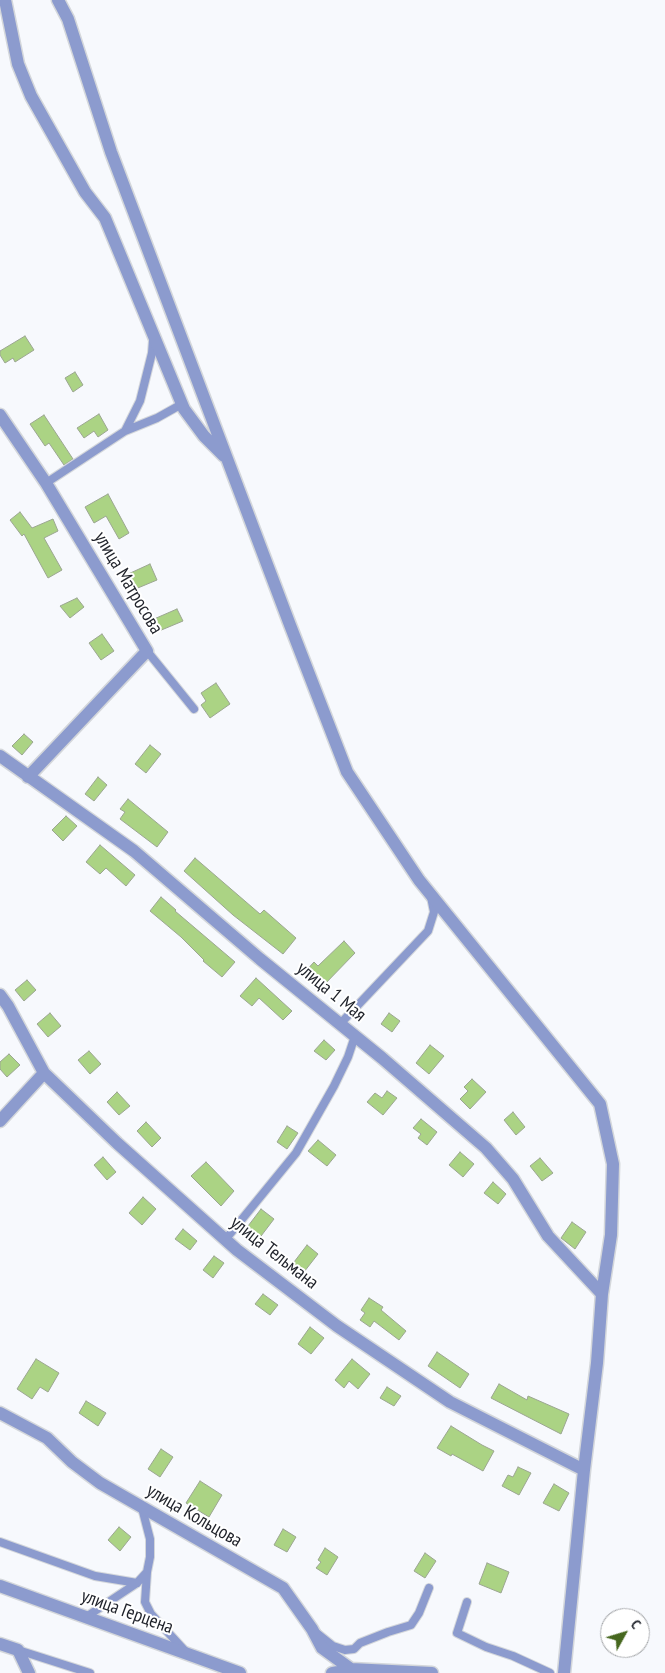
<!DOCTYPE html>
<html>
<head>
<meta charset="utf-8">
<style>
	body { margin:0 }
	#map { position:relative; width:665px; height:1673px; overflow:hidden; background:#f7f9fd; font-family:"PT Sans Narrow",sans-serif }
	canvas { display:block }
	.north { position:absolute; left:600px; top:1608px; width:50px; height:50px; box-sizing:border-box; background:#fff; border:1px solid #a5a7aa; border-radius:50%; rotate:51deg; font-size:14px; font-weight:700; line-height:20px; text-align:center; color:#1f222a }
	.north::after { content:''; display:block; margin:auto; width:18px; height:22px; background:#46671e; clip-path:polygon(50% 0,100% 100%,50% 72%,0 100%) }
</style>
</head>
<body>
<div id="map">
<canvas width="665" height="1673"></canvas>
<div class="north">С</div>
</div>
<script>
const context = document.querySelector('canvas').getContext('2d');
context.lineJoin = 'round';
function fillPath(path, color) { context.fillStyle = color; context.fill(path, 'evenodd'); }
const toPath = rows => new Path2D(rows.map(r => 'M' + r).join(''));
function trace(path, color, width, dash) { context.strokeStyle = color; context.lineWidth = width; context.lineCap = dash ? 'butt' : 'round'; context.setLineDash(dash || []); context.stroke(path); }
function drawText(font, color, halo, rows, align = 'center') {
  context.font = font + ' "PT Sans Narrow",sans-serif'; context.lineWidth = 4; context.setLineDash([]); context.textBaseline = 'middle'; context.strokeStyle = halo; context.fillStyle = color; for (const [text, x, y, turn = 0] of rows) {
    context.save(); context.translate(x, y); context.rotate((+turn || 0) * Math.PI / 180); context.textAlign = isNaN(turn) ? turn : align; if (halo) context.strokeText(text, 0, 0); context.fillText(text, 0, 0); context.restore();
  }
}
const building = toPath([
	[25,336,34,350,15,362,13,358,5,363,0,355,0,351,25,336],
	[75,372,83,385,73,392,65,378,75,372],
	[99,414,108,430,98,437,94,431,84,438,77,428,99,414],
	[44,415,73,459,64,465,49,443,45,446,30,424,44,415],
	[108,494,129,533,119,539,106,516,94,523,85,507,108,494],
	[20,512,32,528,53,519,58,531,44,538,62,570,48,578,24,534,22,536,10,520,20,512],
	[150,564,157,580,133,590,126,575,150,564],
	[77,598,84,607,70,618,60,606,77,598],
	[177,609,183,621,159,631,154,619,177,609],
	[102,634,114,651,101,660,89,643,102,634],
	[216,683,230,704,210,718,201,705,206,701,201,693,216,683],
	[24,734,33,742,22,755,12,746,24,734],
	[150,745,161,754,146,773,135,764,150,745],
	[98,777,107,785,94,801,85,794,98,777],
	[128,799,168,832,157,847,120,819,125,812,120,809,128,799],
	[66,816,77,826,63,841,52,830,66,816],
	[100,845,135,875,126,886,106,868,100,874,86,862,100,845],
	[195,858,260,914,264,910,296,938,283,954,233,915,184,871,195,858],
	[161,897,176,910,175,911,235,962,222,977,203,961,204,960,181,937,150,911,161,897],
	[344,941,355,953,322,987,304,973,314,962,318,966,344,941],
	[256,978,292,1011,283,1020,259,998,252,1006,240,996,256,978],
	[27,980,36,990,24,1001,15,990,27,980],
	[50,1013,61,1026,48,1037,37,1024,50,1013],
	[389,1013,400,1021,392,1032,381,1024,389,1013],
	[324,1040,335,1050,326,1060,314,1051,324,1040],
	[430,1045,444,1056,429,1074,416,1063,430,1045],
	[89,1051,101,1064,90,1074,78,1060,89,1051],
	[9,1054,20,1065,7,1077,0,1069,0,1062,9,1054],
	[472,1079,486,1092,470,1109,460,1099,468,1091,464,1087,472,1079],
	[387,1091,397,1098,383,1115,367,1102,375,1093,382,1098,387,1091],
	[117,1092,130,1106,119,1115,107,1102,117,1092],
	[513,1112,525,1127,516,1135,504,1120,513,1112],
	[421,1119,437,1132,427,1145,418,1138,421,1134,413,1128,421,1119],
	[146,1122,161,1138,152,1147,137,1131,146,1122],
	[287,1126,298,1133,287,1149,277,1142,287,1126],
	[318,1140,336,1155,327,1166,308,1151,318,1140],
	[460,1152,474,1164,463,1177,449,1165,460,1152],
	[103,1157,116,1172,107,1180,94,1165,103,1157],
	[540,1158,553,1173,542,1181,530,1166,540,1158],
	[206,1162,234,1191,221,1206,191,1176,206,1162],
	[493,1182,506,1194,498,1204,484,1193,493,1182],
	[143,1197,156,1209,142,1225,129,1213,143,1197],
	[261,1209,274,1219,258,1240,245,1230,261,1209],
	[572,1222,586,1232,575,1249,561,1238,572,1222],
	[183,1229,197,1241,190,1250,175,1239,183,1229],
	[307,1245,318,1254,304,1272,299,1272,291,1266,307,1245],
	[214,1256,224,1263,213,1278,203,1270,214,1256],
	[263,1294,278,1305,270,1315,255,1304,263,1294],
	[369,1298,383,1307,381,1310,406,1331,399,1340,374,1321,370,1327,360,1320,365,1313,361,1310,369,1298],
	[310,1327,324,1338,311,1354,298,1344,310,1327],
	[437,1352,469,1374,460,1388,428,1366,437,1352],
	[36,1359,59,1373,48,1392,40,1387,32,1399,17,1389,36,1359],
	[352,1359,370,1374,358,1389,349,1381,344,1388,335,1380,352,1359],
	[499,1384,527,1400,528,1396,569,1414,561,1434,491,1398,499,1384],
	[387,1387,401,1396,394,1406,380,1398,387,1387],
	[86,1401,106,1413,98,1426,79,1413,86,1401],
	[451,1426,482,1445,494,1451,483,1471,452,1454,451,1456,437,1448,451,1426],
	[161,1449,173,1457,160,1477,148,1469,161,1449],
	[518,1467,531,1473,519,1495,502,1486,508,1475,513,1477,518,1467],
	[200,1481,222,1495,209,1517,186,1503,200,1481],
	[554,1484,569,1493,559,1511,543,1503,554,1484],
	[119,1527,131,1537,120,1551,108,1540,119,1527],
	[283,1529,296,1537,287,1552,274,1545,283,1529],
	[325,1548,338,1557,327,1575,316,1568,321,1562,318,1560,325,1548],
	[425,1553,436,1561,425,1578,414,1571,425,1553],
	[487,1563,509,1572,501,1593,479,1584,487,1563]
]);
const service = toPath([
	[125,431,140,401,152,353,153,340],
	[46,483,125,431,157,418,182,404],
	[147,651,194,709],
	[340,1024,428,931,434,912,431,897],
	[225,1240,296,1153,334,1086,348,1057,355,1036],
	[0,1542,95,1576,137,1583],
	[147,1572,145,1602,151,1614,186,1652],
	[467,1602,457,1633,486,1647,513,1656,550,1673],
	[86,1617,137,1583,147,1572,150,1557,150,1539,142,1508],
	[318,1634,333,1646,345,1650,354,1649,360,1643,388,1632,411,1625,419,1613,429,1588],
	[18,1650,90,1673]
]);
const minor = toPath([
	[5,0,18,64,31,96,85,192,105,218,184,409,204,436,224,456],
	[58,0,68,19,111,152,290,625,347,772,419,880,600,1104,613,1164,611,1235,602,1294,597,1363,584,1470,564,1673],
	[0,415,46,483,147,651,28,777],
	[0,756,134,851,260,959,382,1058,486,1148,513,1179,548,1236,602,1294],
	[0,995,8,1006,44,1073,117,1143,237,1250,337,1326,450,1402,584,1470],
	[0,1121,44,1073],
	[0,1413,47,1438,72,1462,100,1483,283,1588,312,1629,322,1648,351,1669],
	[0,1586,240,1673],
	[0,1644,18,1650,29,1673],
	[332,1673,351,1669,432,1673]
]);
const streetNames = [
	["улица Матросова",128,583,59],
	["улица 1 Мая",331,992,39],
	["улица Тельмана",274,1253,38],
	["улица Кольцова",194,1516,30],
	["улица Герцена",127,1612,20]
];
fillPath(building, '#abd384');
trace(building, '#9ba691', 1);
trace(service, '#d4d7db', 10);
trace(minor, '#d4d7db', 15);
trace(service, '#8c9bce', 8);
trace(minor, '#8c9bce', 12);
drawText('19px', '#1f222a', '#fff', streetNames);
</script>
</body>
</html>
